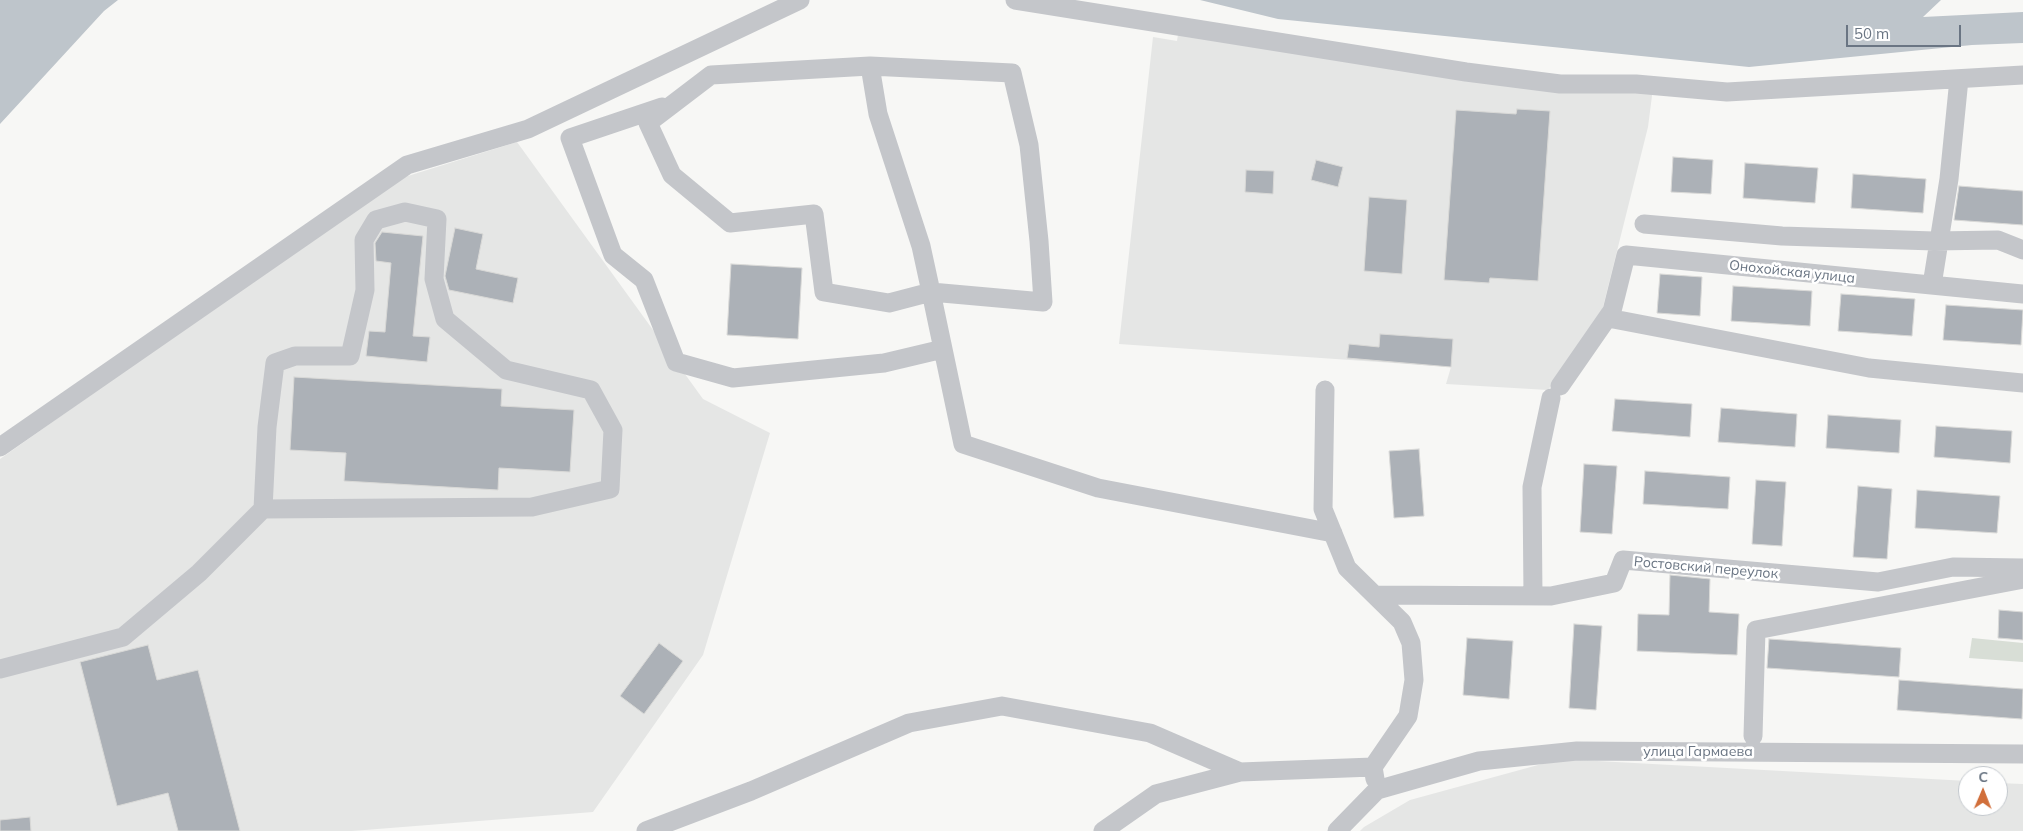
<!DOCTYPE html>
<html>
<head>
<meta charset="utf-8">
<style>
	body { margin:0 }
	#map { position:relative; width:2023px; height:831px; overflow:hidden; background:#f7f7f5; font-family:Mulish,sans-serif }
	canvas { display:block }
	.north { position:absolute; left:1958px; top:766px; width:50px; height:50px; box-sizing:border-box; background:#fff; border:1px solid #c3c8cd; border-radius:50%; rotate:1deg; font-size:14px; font-weight:700; line-height:20px; text-align:center; color:#6a7583 }
	.north::after { content:''; display:block; margin:auto; width:18px; height:22px; background:#d16f3b; clip-path:polygon(50% 0,100% 100%,50% 72%,0 100%) }
	.scale { position:absolute; left:1846px; top:25px; width:115px; height:22px; box-sizing:border-box; border:2px solid #6a7583; border-top:0; padding-left:6px; font-size:15px; line-height:18px; white-space:nowrap; color:#6a7583; -webkit-text-stroke:4px #fff; paint-order:stroke }
</style>
</head>
<body>
<div id="map">
<canvas width="2023" height="831"></canvas>
<div class="north">С</div>
<div class="scale">50 m</div>
</div>
<script>
const context = document.querySelector('canvas').getContext('2d');
context.lineJoin = 'round';
function fillPath(path, color) { context.fillStyle = color; context.fill(path, 'evenodd'); }
const toPath = rows => new Path2D(rows.map(r => 'M' + r).join(''));
function trace(path, color, width, dash) { context.strokeStyle = color; context.lineWidth = width; context.lineCap = dash ? 'butt' : 'round'; context.setLineDash(dash || []); context.stroke(path); }
function drawText(font, color, halo, rows, align = 'center') {
  context.font = font + ' Mulish,sans-serif'; context.lineWidth = 5; context.setLineDash([]); context.textBaseline = 'middle'; context.strokeStyle = halo; context.fillStyle = color; for (const [text, x, y, turn = 0] of rows) {
    context.save(); context.translate(x, y); context.rotate((+turn || 0) * Math.PI / 180); context.textAlign = isNaN(turn) ? turn : align; if (halo) context.strokeText(text, 0, 0); context.fillText(text, 0, 0); context.restore();
  }
}
const built = toPath([
	[1179,28,1653,88,1648,127,1602,311,1548,390,1446,384,1451,367,1119,344,1153,37,1177,41],
	[517,142,703,399,770,433,703,655,593,812,352,831,0,831,0,459,395,180],
	[1560,759,1968,781,1968,806,1998,806,1998,783,2023,784,2023,831,1360,831,1364,827,1410,800]
]);
const green = toPath([
	[1972,638,2023,643,2023,662,1969,658]
]);
const water = toPath([
	[0,0,118,0,104,11,0,124],
	[1200,0,1941,0,1923,17,2023,12,2023,43,1972,45,1749,67,1278,19]
]);
const building = toPath([
	[1517,109,1550,111,1538,281,1490,278,1489,283,1444,280,1456,110,1516,114,1517,109],
	[1673,157,1713,160,1711,194,1671,192,1673,157],
	[1316,160,1343,167,1338,187,1311,180,1316,160],
	[1745,163,1818,168,1815,203,1743,198,1745,163],
	[1246,170,1274,171,1273,194,1245,192,1246,170],
	[1853,174,1926,179,1923,213,1851,208,1853,174],
	[1959,186,2023,191,2023,225,1954,220,1959,186],
	[1369,197,1407,200,1402,274,1364,271,1369,197],
	[455,228,483,234,476,269,518,278,513,303,449,290,445,276,455,228],
	[382,232,423,236,413,336,430,337,427,362,366,356,369,331,385,332,391,263,376,261,375,243,382,232],
	[731,264,802,268,798,339,727,335,731,264],
	[1660,274,1702,277,1700,316,1657,313,1660,274],
	[1733,286,1812,291,1810,326,1731,321,1733,286],
	[1841,294,1915,299,1912,336,1838,331,1841,294],
	[1946,305,2023,310,2021,345,1943,340,1946,305],
	[1380,334,1453,339,1451,367,1347,358,1349,344,1379,347,1380,334],
	[294,377,502,389,501,406,574,410,570,472,499,468,498,490,344,481,346,453,290,450,294,377],
	[1615,399,1692,404,1690,437,1612,431,1615,399],
	[1721,408,1797,414,1795,447,1718,442,1721,408],
	[1828,415,1901,420,1899,453,1826,448,1828,415],
	[1936,426,2012,431,2010,463,1934,457,1936,426],
	[1419,449,1424,516,1394,518,1389,451,1419,449],
	[1584,464,1617,466,1612,534,1580,532,1584,464],
	[1645,471,1730,477,1728,509,1643,504,1645,471],
	[1756,480,1786,482,1782,546,1752,544,1756,480],
	[1858,486,1892,489,1887,559,1853,557,1858,486],
	[1917,490,2000,496,1997,533,1915,528,1917,490],
	[1670,575,1710,579,1709,612,1739,614,1737,655,1637,651,1638,614,1669,615,1670,575],
	[1999,610,2023,612,2023,640,1998,638,1999,610],
	[1574,624,1602,626,1596,710,1569,708,1574,624],
	[1467,638,1513,641,1509,699,1463,695,1467,638],
	[1769,639,1901,648,1899,677,1767,668,1769,639],
	[659,643,683,661,644,714,620,696,659,643],
	[148,645,157,680,198,670,240,831,178,831,168,793,117,806,80,662,148,645],
	[1899,680,2023,689,2022,719,1897,710,1899,680],
	[30,817,31,831,0,831,0,820,30,817]
]);
const minor = toPath([
	[1015,0,1466,72,1560,84,1636,84,1727,92,2023,75],
	[870,66,1012,73,1029,145,1039,241,1043,302,931,292,889,303,824,292,814,214,730,223,672,175,648,123,711,75,870,66,878,114,921,246,931,292,963,444,1098,488,1333,533],
	[662,107,570,138,613,255,644,280,676,362,733,378,884,363,943,349],
	[1644,224,1782,236,1934,241,1998,240,2023,250],
	[1932,285,1949,179,1959,79],
	[1608,318,1869,368,2023,383],
	[1560,386,1612,311,1626,255,2023,294],
	[1325,390,1323,509,1347,568,1402,622,1411,643,1414,680,1408,716,1373,767,1375,779],
	[0,447,407,165,528,129,800,0],
	[1375,595,1551,596,1614,583,1623,560,1878,582,1953,567,2023,568],
	[1533,596,1532,487,1551,398],
	[0,669,123,637,199,573,263,509,267,427,275,363,295,356,350,356,365,290,364,240,376,220,405,212,437,219,434,279,445,319,506,370,591,390,613,430,610,489,532,507,263,509],
	[1753,736,1756,630,2023,579],
	[646,831,751,791,909,723,1002,706,1150,733,1240,772,1373,767],
	[1103,831,1156,794,1240,772],
	[1337,831,1377,790,1479,761,1577,751,2023,754]
]);
const streetNames = [
	["Онохойская улица",1792,272,6],
	["Ростовский переулок",1706,568,5],
	["улица Гармаева",1698,752]
];
fillPath(built, '#e5e6e5');
fillPath(green, '#d8ded6');
fillPath(water, '#bec5cb');
fillPath(building, '#acb1b7');
trace(building, '#d9d9d7', 1);
trace(minor, '#c4c6ca', 19);
drawText('14px', '#6a7583', '#fff', streetNames);
</script>
</body>
</html>
